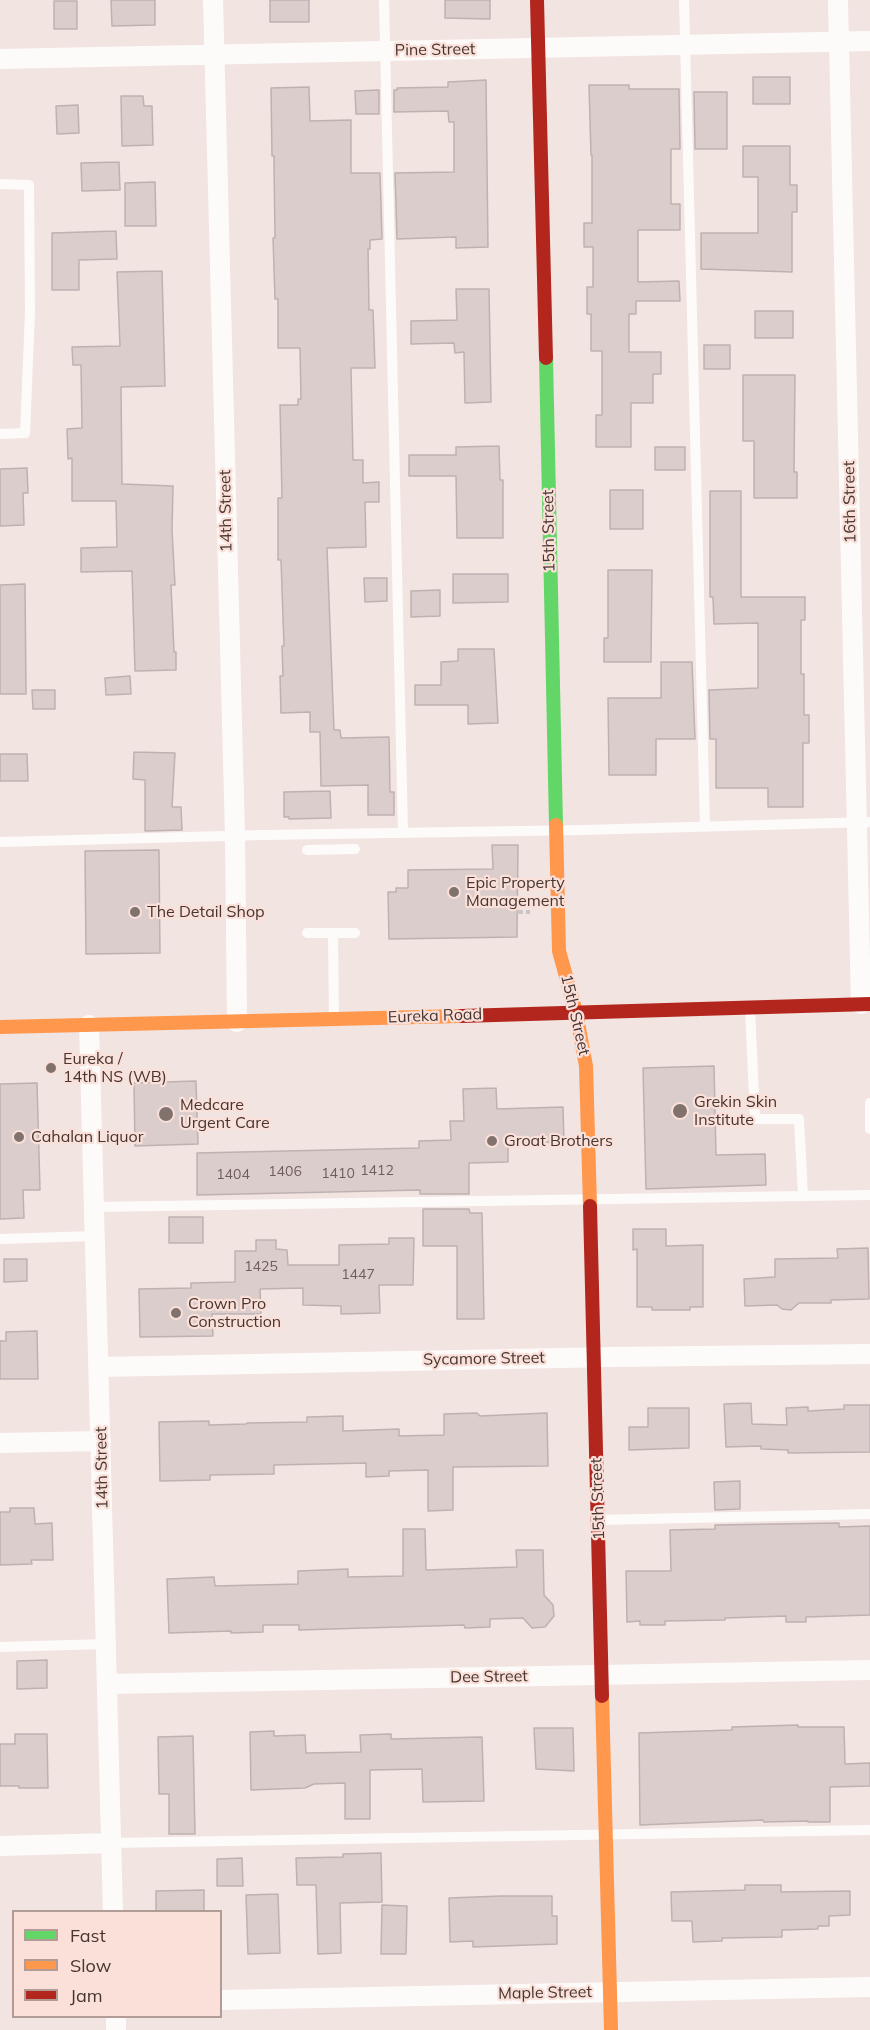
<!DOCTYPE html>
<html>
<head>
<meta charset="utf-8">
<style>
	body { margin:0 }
	#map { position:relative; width:870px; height:2030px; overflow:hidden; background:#f2e4e1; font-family:Mulish,sans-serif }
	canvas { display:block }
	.legend { position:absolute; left:12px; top:1910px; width:210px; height:108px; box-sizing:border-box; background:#fae0d9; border:2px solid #b29c95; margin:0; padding:8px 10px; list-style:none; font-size:18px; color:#463530 }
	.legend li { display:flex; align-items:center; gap:12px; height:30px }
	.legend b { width:30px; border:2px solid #b29c95 }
</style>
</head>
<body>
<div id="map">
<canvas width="870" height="2030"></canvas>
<ul class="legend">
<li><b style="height:8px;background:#63d668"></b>Fast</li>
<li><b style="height:8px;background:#ff974d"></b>Slow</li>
<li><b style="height:8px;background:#b3261e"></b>Jam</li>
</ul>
</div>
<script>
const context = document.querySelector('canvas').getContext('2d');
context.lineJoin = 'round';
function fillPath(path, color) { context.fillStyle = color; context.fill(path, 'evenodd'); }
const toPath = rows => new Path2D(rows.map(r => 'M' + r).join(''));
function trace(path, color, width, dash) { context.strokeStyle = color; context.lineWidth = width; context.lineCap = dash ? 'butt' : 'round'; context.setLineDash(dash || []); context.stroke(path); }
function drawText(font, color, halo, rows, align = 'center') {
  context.font = font + ' Mulish,sans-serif'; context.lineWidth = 4.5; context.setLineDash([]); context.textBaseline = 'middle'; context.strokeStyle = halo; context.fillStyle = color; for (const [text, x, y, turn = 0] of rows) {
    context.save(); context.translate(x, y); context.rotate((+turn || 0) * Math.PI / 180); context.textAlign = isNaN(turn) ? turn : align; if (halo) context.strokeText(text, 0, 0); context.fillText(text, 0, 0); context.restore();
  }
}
const building = toPath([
	[111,0,155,0,155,25,112,26,111,0],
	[270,0,309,0,309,22,270,22,270,0],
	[445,0,490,0,490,19,445,18,445,0],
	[54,1,77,1,77,29,54,29,54,1],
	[753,77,790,77,790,104,753,104,753,77],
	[486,80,488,247,456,248,456,237,397,239,395,173,454,172,454,122,449,122,448,111,394,112,394,90,397,90,397,88,448,87,448,82,486,80],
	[589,85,629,85,629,89,679,89,680,149,671,149,671,204,680,204,680,230,638,230,638,282,679,281,680,301,636,301,636,314,629,314,629,352,661,352,661,374,653,374,653,403,631,403,631,447,596,447,596,415,602,415,602,351,591,351,591,314,587,314,587,287,593,287,593,247,584,247,584,223,592,223,592,155,591,155,589,85],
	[309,87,310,121,351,120,351,173,380,173,382,239,370,240,370,249,368,249,369,310,373,310,375,368,351,368,353,460,363,460,363,483,379,482,379,502,365,502,366,547,327,548,334,730,340,730,341,738,389,737,390,792,394,792,394,815,368,815,368,785,321,786,320,732,310,732,310,712,281,713,280,676,283,676,282,646,284,646,281,560,278,560,278,498,282,498,280,405,298,405,298,399,301,399,300,348,278,348,278,299,275,299,273,238,275,238,274,165,274,156,272,156,271,88,309,87],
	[379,90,379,114,356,114,355,91,379,90],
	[694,92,727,92,727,149,695,149,694,92],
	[121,96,143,96,144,106,152,106,153,145,122,146,121,96],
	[78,105,79,133,57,134,56,106,78,105],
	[743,146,790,146,790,185,797,185,797,212,792,212,792,272,701,269,701,233,758,233,758,177,743,177,743,146],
	[119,162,120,190,82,191,81,163,119,162],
	[155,182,156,226,125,226,125,183,155,182],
	[116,231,117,259,79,260,79,290,52,290,52,233,116,231],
	[162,271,165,386,121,387,122,484,173,486,172,530,175,585,171,585,174,652,176,652,176,670,135,671,132,571,81,572,81,548,117,547,116,501,72,501,72,458,68,459,67,429,82,428,81,365,73,365,72,347,120,346,117,272,162,271],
	[456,289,489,289,491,402,465,403,464,352,455,353,454,343,411,344,411,321,457,320,456,289],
	[755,311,793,311,793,338,755,338,755,311],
	[704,345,730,345,730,369,704,369,704,345],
	[743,375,795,375,794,472,797,472,797,498,754,498,754,441,743,441,743,375],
	[499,446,500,480,503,480,503,538,457,538,456,476,409,476,409,455,456,455,456,447,499,446],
	[655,447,685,447,685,470,655,470,655,447],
	[27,468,28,493,23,493,24,525,0,526,0,469,27,468],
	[610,490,643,490,643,529,610,529,610,490],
	[710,491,741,491,741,597,805,597,805,620,801,620,801,674,804,674,804,715,809,715,809,743,803,743,803,807,768,807,768,788,716,788,716,739,710,739,709,690,758,688,758,623,714,624,713,597,710,597,710,491],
	[608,570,652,570,651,662,604,662,604,638,608,638,608,570],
	[453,574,508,574,508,602,453,603,453,574],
	[364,578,387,578,387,601,365,602,364,578],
	[25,584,26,694,0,694,0,585,25,584],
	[440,590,440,616,411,617,411,591,440,590],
	[458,649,494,649,498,723,468,724,468,705,415,705,415,685,441,685,441,662,458,661,458,649],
	[661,662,692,662,695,739,656,739,656,775,609,775,608,698,661,698,661,662],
	[130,676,131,694,106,695,105,678,130,676],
	[32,690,55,690,55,709,33,709,32,690],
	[134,752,175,753,172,807,181,807,182,830,145,831,145,780,133,779,134,752],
	[0,754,27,754,28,781,0,781,0,754],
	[330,791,331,818,289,819,289,817,284,817,284,792,330,791],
	[492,845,518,845,517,937,389,939,388,892,396,892,396,888,408,888,408,870,493,869,492,845],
	[159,850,160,953,86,954,85,851,159,850],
	[714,1066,716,1155,765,1154,766,1185,646,1189,643,1068,714,1066],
	[196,1081,198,1144,135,1146,134,1083,196,1081],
	[37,1083,40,1190,23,1190,24,1218,0,1219,0,1084,37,1083],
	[496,1088,497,1109,563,1107,564,1142,508,1143,508,1162,469,1163,469,1194,420,1194,420,1190,197,1195,197,1153,419,1148,419,1141,451,1140,450,1121,464,1121,463,1089,496,1088],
	[423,1209,469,1209,470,1213,482,1213,484,1319,457,1319,457,1246,423,1246,423,1209],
	[169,1217,203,1217,203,1243,169,1243,169,1217],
	[633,1229,666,1229,666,1246,703,1245,703,1307,690,1307,690,1310,652,1310,652,1307,637,1307,637,1249,633,1250,633,1229],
	[389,1238,414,1238,413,1285,379,1285,380,1313,341,1314,341,1306,303,1305,303,1288,260,1289,261,1314,212,1314,213,1336,140,1337,139,1289,191,1288,191,1283,235,1282,235,1251,256,1251,256,1240,276,1240,276,1249,287,1250,288,1265,339,1265,339,1245,389,1244,389,1238],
	[868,1248,869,1299,831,1300,831,1303,799,1303,791,1310,782,1309,777,1305,745,1306,744,1279,775,1277,775,1259,838,1258,837,1249,868,1248],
	[4,1259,27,1259,27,1281,4,1282,4,1259],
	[37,1331,38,1379,0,1379,0,1341,6,1341,6,1332,37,1331],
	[751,1403,752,1424,787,1425,786,1408,808,1407,808,1411,844,1409,844,1405,870,1405,870,1452,788,1453,788,1450,761,1449,761,1446,726,1447,724,1404,751,1403],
	[648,1408,689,1408,689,1448,629,1450,629,1427,648,1427,648,1408],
	[477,1413,480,1416,547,1413,548,1466,453,1467,453,1510,428,1511,428,1470,389,1471,389,1476,366,1477,366,1463,274,1465,274,1474,210,1475,210,1480,160,1481,159,1422,209,1421,209,1425,246,1424,247,1423,307,1422,307,1417,343,1416,343,1431,399,1429,399,1436,444,1435,444,1414,477,1413],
	[740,1481,740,1509,715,1510,714,1482,740,1481],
	[10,1508,34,1508,35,1524,52,1523,53,1560,31,1560,32,1564,0,1565,0,1512,10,1512,10,1508],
	[839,1523,839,1527,870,1526,870,1615,806,1617,806,1622,786,1622,786,1616,725,1618,725,1620,665,1621,665,1625,640,1625,640,1621,627,1622,626,1571,671,1571,670,1530,715,1529,715,1525,839,1523],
	[403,1529,425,1529,426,1570,517,1567,516,1550,543,1550,544,1595,553,1605,554,1616,545,1627,532,1628,523,1618,490,1619,490,1627,465,1628,464,1625,299,1630,299,1625,263,1625,263,1632,231,1633,231,1631,169,1633,167,1579,214,1577,215,1586,298,1584,298,1571,348,1569,348,1577,403,1576,403,1529],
	[47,1660,47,1688,17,1689,17,1661,47,1660],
	[798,1725,798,1727,844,1727,845,1764,870,1763,870,1786,830,1787,830,1822,808,1822,808,1821,764,1822,763,1820,640,1825,639,1733,732,1730,732,1727,798,1725],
	[534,1728,573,1728,574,1771,536,1769,534,1728],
	[274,1731,274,1736,305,1735,306,1753,361,1752,360,1735,391,1734,391,1739,482,1737,484,1801,423,1802,422,1769,370,1770,370,1819,345,1819,345,1783,314,1784,305,1788,251,1790,250,1732,274,1731],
	[15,1734,47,1734,48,1788,19,1788,19,1786,0,1786,0,1744,15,1744,15,1734],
	[193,1736,195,1834,169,1834,169,1794,159,1794,158,1737,193,1736],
	[381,1853,382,1902,340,1903,341,1953,318,1954,316,1885,297,1885,296,1858,343,1857,343,1854,381,1853],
	[242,1858,243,1886,217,1886,217,1859,242,1858],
	[745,1885,781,1885,781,1892,850,1891,850,1915,829,1916,829,1926,818,1926,818,1929,782,1930,782,1937,722,1938,722,1941,693,1942,692,1921,672,1921,671,1892,745,1890,745,1885],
	[204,1890,204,1911,156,1911,156,1891,204,1890],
	[278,1894,280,1953,248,1954,246,1895,278,1894],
	[501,1896,552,1896,552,1916,557,1916,557,1944,473,1947,473,1941,450,1942,449,1898,501,1896],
	[382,1905,407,1906,406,1954,381,1954,382,1905]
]);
const path = toPath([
	[517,912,530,912]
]);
const lane = toPath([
	[384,0,403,833],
	[684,0,705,827],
	[0,184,29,185,30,312,25,433,0,434],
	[0,842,263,835,584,830,870,822],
	[307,850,355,849],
	[307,933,355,933],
	[333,933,334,1019],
	[750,1008,755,1119,799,1119,803,1196],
	[870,1103,870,1129],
	[94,1207,870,1195],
	[0,1239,95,1236],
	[598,1520,870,1514],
	[0,1647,106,1644],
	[111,1843,870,1830]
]);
const street = toPath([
	[213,0,235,836,237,1022],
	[838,0,861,1004],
	[0,59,870,41],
	[89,1025,113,1912],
	[99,1367,611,1357,870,1354],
	[0,1443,101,1441],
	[107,1684,870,1670],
	[0,1846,111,1843],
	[220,2000,870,1987],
	[116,2016,116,2030]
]);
const fast = toPath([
	[546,358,556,825]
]);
const slow = toPath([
	[556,825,559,951,576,1012,586,1066,590,1206],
	[0,1027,461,1016],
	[602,1696,611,2030]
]);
const jam = toPath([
	[537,0,546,358],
	[461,1016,870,1004],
	[590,1206,602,1696]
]);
const markers = [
	[454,892,6,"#82726e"],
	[135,912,6,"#82726e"],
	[51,1068,6,"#82726e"],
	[680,1111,8,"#82726e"],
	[166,1114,8,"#82726e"],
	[19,1137,6,"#82726e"],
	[492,1141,6,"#82726e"],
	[176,1313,6,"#82726e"]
];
const numberNames = [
	["1412",377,1171],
	["1406",285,1172],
	["1410",338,1174],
	["1404",233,1175],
	["1425",261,1267],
	["1447",358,1275]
];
const streetNames = [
	["Pine Street",435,50,-1],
	["16th Street",850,502,-91],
	["14th Street",226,511,-91],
	["15th Street",549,531,-91],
	["15th Street",575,1015,77],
	["Eureka Road",435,1016,-2],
	["Sycamore Street",484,1359,-1],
	["14th Street",102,1468,-91],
	["15th Street",598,1499,-92],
	["Dee Street",489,1677,-1],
	["Maple Street",545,1993,-1]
];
const poiNames = [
	["Epic Property",466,883],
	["Management",466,901],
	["The Detail Shop",147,912],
	["Eureka /",63,1059],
	["14th NS (WB)",63,1077],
	["Grekin Skin",694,1102],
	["Institute",694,1120],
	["Medcare",180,1105],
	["Urgent Care",180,1123],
	["Cahalan Liquor",31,1137],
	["Groat Brothers",504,1141],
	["Crown Pro",188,1304],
	["Construction",188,1322]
];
fillPath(building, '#dbcdcc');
trace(building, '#c0b1b1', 1.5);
trace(path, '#cbc6c5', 4, [6, 3]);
trace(lane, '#fdfbfa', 10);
trace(street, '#fdfbfa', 20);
trace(fast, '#63d668', 14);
trace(slow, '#ff974d', 14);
trace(jam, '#b3261e', 14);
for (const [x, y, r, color] of markers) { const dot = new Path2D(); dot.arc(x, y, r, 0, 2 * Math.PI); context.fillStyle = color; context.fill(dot); trace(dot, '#fae0d9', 2); }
drawText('14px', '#6e5e5a', null, numberNames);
drawText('16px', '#463530', '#fae0d9', streetNames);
drawText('16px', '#463530', '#fae0d9', poiNames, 'left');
</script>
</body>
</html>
